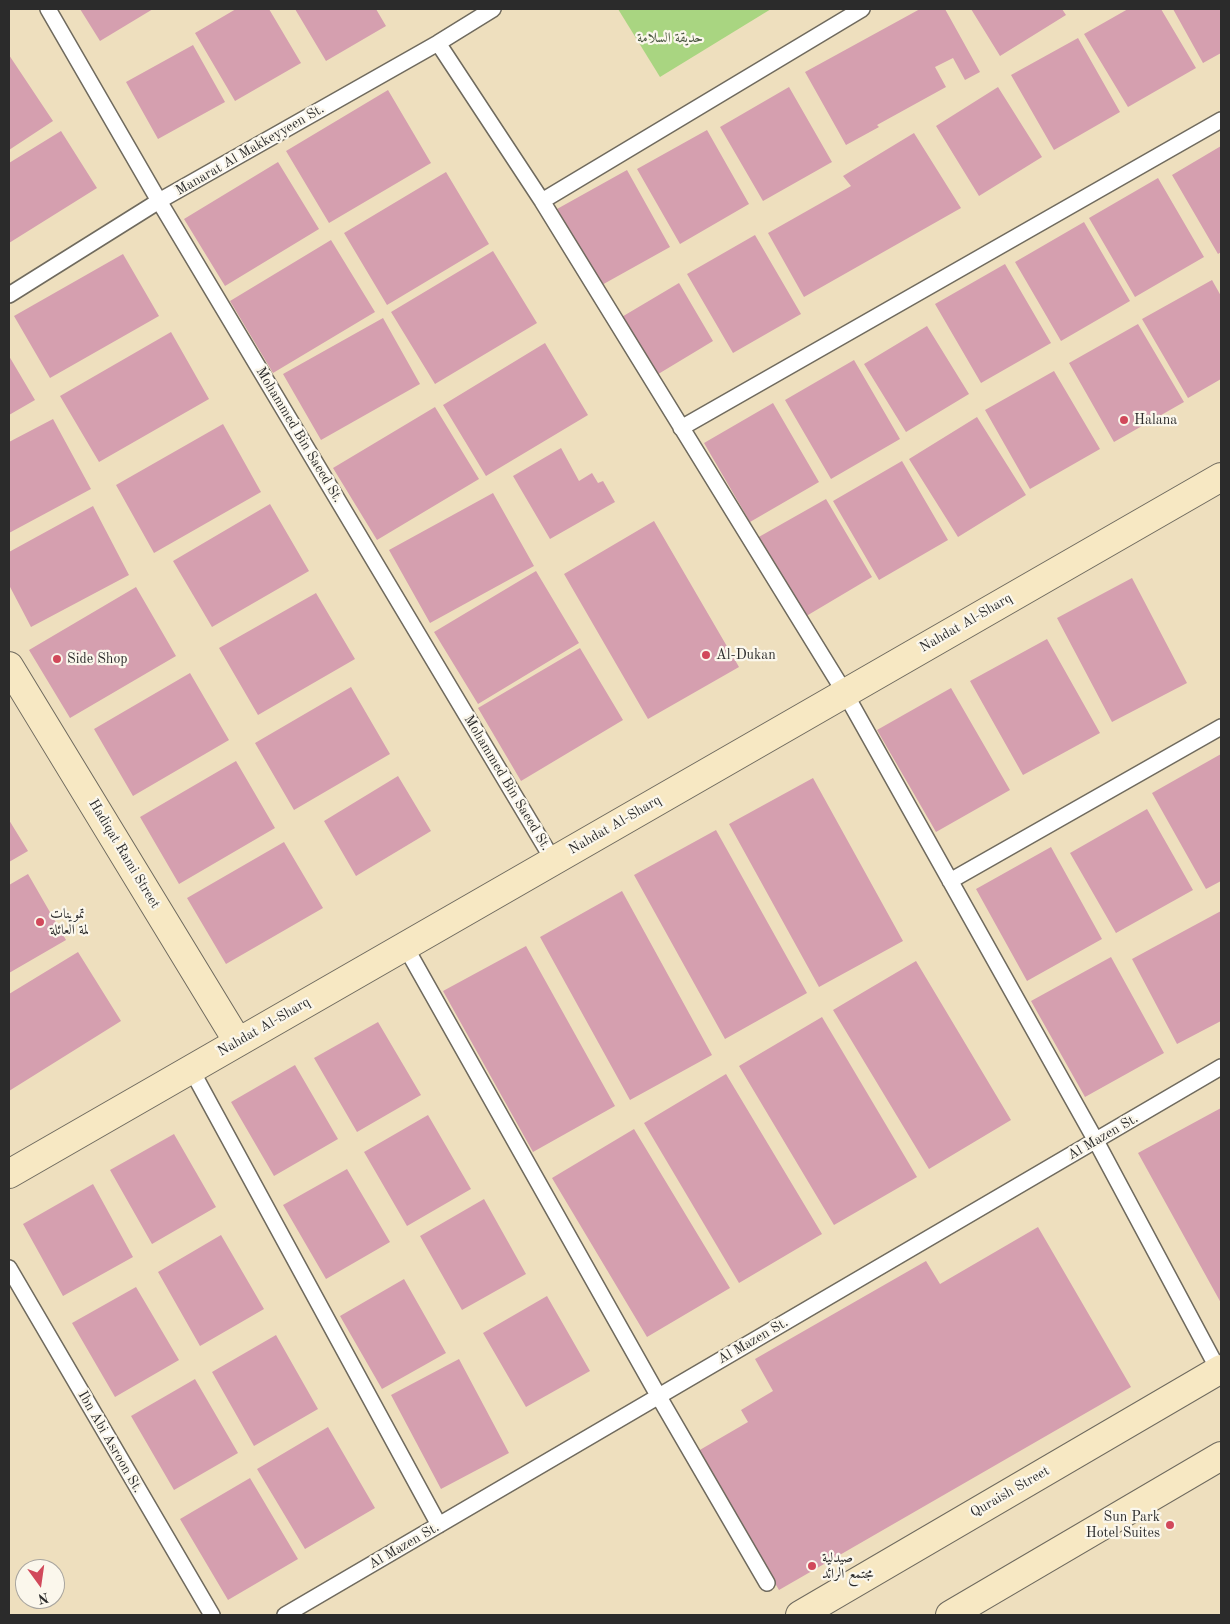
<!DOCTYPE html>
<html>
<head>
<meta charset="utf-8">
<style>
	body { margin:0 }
	#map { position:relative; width:1230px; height:1624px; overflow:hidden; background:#eedfbe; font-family:"Old Standard TT",serif }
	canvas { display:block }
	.frame { position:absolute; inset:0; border:10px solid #2b2b2b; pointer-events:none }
	.north { position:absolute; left:15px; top:1559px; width:50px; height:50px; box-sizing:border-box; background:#fbf7ec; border:1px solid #a8a59f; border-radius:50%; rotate:166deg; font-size:14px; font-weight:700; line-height:20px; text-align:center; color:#2b2b2b }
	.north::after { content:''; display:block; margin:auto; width:18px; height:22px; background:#d1495b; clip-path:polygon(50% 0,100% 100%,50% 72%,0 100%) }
</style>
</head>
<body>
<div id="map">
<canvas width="1230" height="1624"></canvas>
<div class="frame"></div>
<div class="north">N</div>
</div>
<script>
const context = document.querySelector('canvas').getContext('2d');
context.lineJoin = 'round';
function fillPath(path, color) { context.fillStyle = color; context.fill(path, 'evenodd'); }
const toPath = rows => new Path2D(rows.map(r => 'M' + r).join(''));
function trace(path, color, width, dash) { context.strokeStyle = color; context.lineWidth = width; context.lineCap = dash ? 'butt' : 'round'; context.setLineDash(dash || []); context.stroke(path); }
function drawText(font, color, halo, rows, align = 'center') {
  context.font = font + ' "Old Standard TT",Amiri,serif'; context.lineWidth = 4.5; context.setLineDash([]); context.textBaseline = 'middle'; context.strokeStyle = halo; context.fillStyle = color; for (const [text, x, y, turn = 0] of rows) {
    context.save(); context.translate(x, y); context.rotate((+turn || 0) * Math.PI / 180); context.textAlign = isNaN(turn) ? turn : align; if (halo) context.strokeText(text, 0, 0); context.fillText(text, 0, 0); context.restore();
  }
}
const green = toPath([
	[618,9,771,9,660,77]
]);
const building = toPath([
	[80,9,153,9,100,41],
	[236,9,269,9,301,63,235,101,195,33],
	[295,9,376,9,386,26,326,61],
	[920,9,945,9,980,72,965,80,953,58,935,67,946,87,877,125,879,127,846,145,805,72],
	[971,9,1062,9,1066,15,1000,56],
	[1128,9,1161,9,1196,68,1128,107,1084,34],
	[1173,9,1221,9,1221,53,1203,63],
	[1078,38,1120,112,1054,150,1011,75],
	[193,45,225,102,158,139,126,82],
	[9,55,53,121,9,150],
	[789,87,832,162,763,201,720,127],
	[998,87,1042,157,979,196,936,126],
	[388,90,431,163,329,223,286,151],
	[707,130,749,204,680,244,637,169],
	[61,131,97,188,9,243,9,163],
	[914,133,961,208,804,297,768,233,851,186,843,176],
	[1221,146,1221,252,1218,254,1172,175],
	[278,162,319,229,225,286,184,219],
	[627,170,670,247,600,286,557,209],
	[446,172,489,244,387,305,344,233],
	[1158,178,1204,257,1135,297,1089,218],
	[1084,222,1130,301,1061,341,1015,262],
	[755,235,801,314,733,353,687,274],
	[331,240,375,312,273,373,230,301],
	[493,251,537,323,435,384,391,312],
	[123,254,159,316,50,378,14,316],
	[1005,264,1051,343,981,383,935,304],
	[1212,280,1221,296,1221,379,1188,398,1142,319],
	[679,283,713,341,650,379,615,321],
	[383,318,420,384,321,440,283,374],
	[1138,324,1184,402,1114,442,1069,363],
	[927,326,969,394,906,432,864,364],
	[171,332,209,399,99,462,60,396],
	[545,343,588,415,486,476,443,405],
	[9,356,35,400,9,415],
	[854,360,900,439,831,479,785,400],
	[1054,371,1100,449,1030,489,985,410],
	[773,403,819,482,750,522,704,443],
	[435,407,479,479,377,540,333,468],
	[977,417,1026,495,958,537,909,459],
	[53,419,91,489,9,533,9,442],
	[223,424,261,492,154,553,116,485],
	[561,448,579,481,592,473,598,483,603,481,615,502,550,539,513,476],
	[902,461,948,540,879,580,833,501],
	[493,493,534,566,430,623,389,550],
	[826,499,872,577,803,618,757,538],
	[270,504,309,571,212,627,173,561],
	[93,506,129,575,31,627,9,585,9,552],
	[654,521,739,667,648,719,564,574],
	[536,571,579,643,478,704,434,632],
	[1132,578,1187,683,1112,722,1057,618],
	[136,587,176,656,70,718,29,650],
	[316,593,355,659,258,715,219,648],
	[1047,639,1100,733,1023,775,970,681],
	[580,648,623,720,521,781,478,708],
	[190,673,229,740,133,796,94,729],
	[351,687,390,754,294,810,255,743],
	[951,688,1010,790,936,832,877,730],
	[1221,754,1221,881,1206,889,1152,793],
	[236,761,275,828,179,884,140,817],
	[398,776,431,831,356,876,324,821],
	[813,778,903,941,819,987,729,824],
	[1147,809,1193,890,1116,933,1070,853],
	[9,820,28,851,9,862],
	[716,830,807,993,725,1039,634,875],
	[284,842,323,908,226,964,187,898],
	[1051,847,1102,939,1027,981,976,889],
	[28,874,66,940,9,973,9,885],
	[622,891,712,1055,630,1100,540,937],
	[1221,911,1221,1021,1177,1044,1132,959],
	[526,946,615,1106,533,1152,443,991],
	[78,952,121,1021,9,1091,9,994],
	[1111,957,1164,1053,1085,1097,1031,1001],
	[916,961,1011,1120,929,1169,833,1010],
	[822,1017,917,1177,834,1225,739,1066],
	[378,1022,421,1095,357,1132,314,1058],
	[295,1065,338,1139,274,1176,231,1102],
	[726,1074,822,1234,739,1283,644,1123],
	[1221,1108,1221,1303,1138,1153],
	[428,1115,471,1189,407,1226,364,1152],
	[634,1129,730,1288,647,1337,552,1178],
	[174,1134,216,1207,152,1244,110,1170],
	[347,1169,390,1242,326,1279,283,1205],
	[93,1184,133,1257,63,1296,23,1224],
	[484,1199,526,1274,462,1310,420,1236],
	[1038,1227,1131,1387,779,1590,698,1451,748,1422,741,1410,773,1391,755,1359,926,1261,940,1284],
	[221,1235,264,1309,200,1346,158,1272],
	[404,1279,446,1353,382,1389,340,1316],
	[136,1287,179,1360,115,1397,72,1323],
	[547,1296,590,1371,526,1407,483,1333],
	[276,1335,318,1409,254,1446,212,1372],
	[459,1359,509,1453,441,1489,391,1395],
	[195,1379,238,1453,174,1490,131,1416],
	[328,1427,375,1508,305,1549,257,1469],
	[250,1478,298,1559,228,1600,180,1519]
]);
const lane = toPath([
	[48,9,159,201,553,860],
	[438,43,542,201,845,693,1096,1141,1219,1371],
	[542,201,862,9],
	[9,295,159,201,438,43,493,9],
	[681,428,1221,120],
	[950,881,1221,727],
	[405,946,659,1397,767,1583],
	[191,1069,439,1525],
	[9,1268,212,1615],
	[285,1615,1221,1067]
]);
const secondary = toPath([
	[9,666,238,1042],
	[9,1174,1221,477],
	[800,1615,1221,1369],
	[950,1615,1221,1456]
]);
const markers = [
	[1124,420,5,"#d1495b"],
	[706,655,5,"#d1495b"],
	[57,659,5,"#d1495b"],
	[40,922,5,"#d1495b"],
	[1170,1525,5,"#d1495b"],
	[812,1566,5,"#d1495b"]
];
const parkNames = [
	["حديقة السلامة",670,38]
];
const streetNames = [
	["Manarat Al Makkeyyeen St.",250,150,-30],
	["Mohammed Bin Saeed St.",299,435,59],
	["Nahdat Al-Sharq",966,623,-30],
	["Mohammed Bin Saeed St.",507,783,59],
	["Nahdat Al-Sharq",615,825,-30],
	["Hadiqat Rami Street",124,854,59],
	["Nahdat Al-Sharq",264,1027,-30],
	["Al Mazen St.",1103,1137,-30],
	["Al Mazen St.",753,1341,-30],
	["Ibn Abi Asroon St.",110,1442,60],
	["Quraish Street",1010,1492,-30],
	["Al Mazen St.",404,1546,-30]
];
const poiNames = [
	["Halana",1134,420],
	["Al-Dukan",716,655],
	["Side Shop",67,659],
	["تموينات",50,914],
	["لمة العائلة",50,930],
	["Sun Park",1160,1517,"right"],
	["Hotel Suites",1160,1533,"right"],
	["صيدلية",822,1558],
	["مجتمع الرائد",822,1574]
];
fillPath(green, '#a9d581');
fillPath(building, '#d59faf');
trace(lane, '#6f6a5e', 18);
trace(secondary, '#6f6a5e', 30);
trace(lane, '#fff', 15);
trace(secondary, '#f7e8c3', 28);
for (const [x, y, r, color] of markers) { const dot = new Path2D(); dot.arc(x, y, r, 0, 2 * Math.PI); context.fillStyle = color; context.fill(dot); trace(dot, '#fbf7ec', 2); }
drawText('14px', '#4a5640', '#fbf7ec', parkNames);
drawText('14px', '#2b2b2b', '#fbf7ec', streetNames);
drawText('14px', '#2b2b2b', '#fbf7ec', poiNames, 'left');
</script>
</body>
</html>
